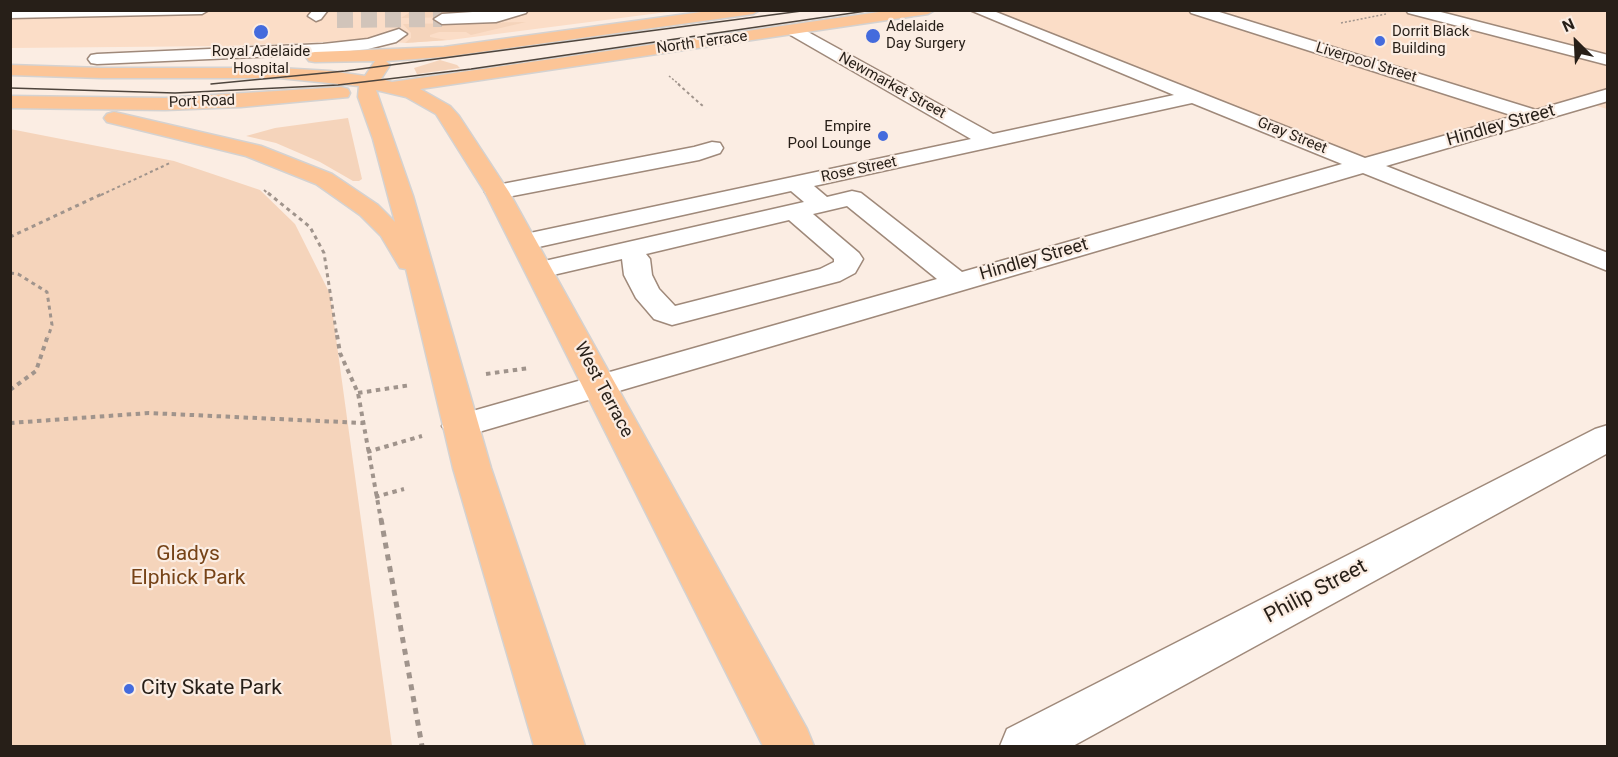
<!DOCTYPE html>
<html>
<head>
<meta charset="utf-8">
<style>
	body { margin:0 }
	#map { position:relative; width:1618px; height:757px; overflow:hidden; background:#fbede3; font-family:Roboto,sans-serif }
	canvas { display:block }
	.frame { position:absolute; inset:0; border:12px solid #271f18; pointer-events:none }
	.north { position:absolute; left:1546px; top:12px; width:60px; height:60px; -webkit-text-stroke:4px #fbede3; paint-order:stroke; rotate:336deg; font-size:16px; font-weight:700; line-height:24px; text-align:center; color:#271f18 }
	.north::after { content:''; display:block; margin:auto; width:21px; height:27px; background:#271f18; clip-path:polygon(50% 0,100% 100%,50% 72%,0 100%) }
</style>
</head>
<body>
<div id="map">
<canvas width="1618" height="757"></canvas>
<div class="frame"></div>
<div class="north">N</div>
</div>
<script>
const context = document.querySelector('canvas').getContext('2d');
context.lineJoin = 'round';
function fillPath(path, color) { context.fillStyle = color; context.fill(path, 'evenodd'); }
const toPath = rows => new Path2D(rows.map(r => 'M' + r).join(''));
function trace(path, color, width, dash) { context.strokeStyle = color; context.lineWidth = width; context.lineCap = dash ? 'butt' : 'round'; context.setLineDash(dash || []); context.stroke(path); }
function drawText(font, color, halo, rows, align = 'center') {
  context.font = font + ' Roboto,sans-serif'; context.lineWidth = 4.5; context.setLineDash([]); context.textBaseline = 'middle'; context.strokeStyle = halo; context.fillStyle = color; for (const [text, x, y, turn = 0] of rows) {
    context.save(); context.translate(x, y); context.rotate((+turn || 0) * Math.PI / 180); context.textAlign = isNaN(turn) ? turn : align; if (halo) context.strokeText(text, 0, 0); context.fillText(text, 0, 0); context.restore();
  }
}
const built = toPath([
	[987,10,1607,11,1607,109,1584,102,1364,165],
	[10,11,675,11,450,40,405,43,373,40,227,46,11,48]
]);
const green = toPath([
	[412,11,508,11,465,17,401,18],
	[526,22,471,35,466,32,439,32,430,35,430,37,447,40,405,43,411,38,411,33,403,24],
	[440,60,457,65,460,68,417,74,414,68],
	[348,118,362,179,359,181,353,181,320,162,276,143,246,136,275,128],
	[10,129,174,161,260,190,295,224,330,294,392,746,11,746]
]);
const minorTunnel = toPath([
	[337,20,442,19]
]);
const pathFar4 = toPath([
	[1341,23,1386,14],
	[669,76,680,85]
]);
const pathFar3 = toPath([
	[678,84,704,107],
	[264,190,270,195],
	[101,195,170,163]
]);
const pathFar2 = toPath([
	[268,193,310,227,324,253,337,337],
	[10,237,104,193],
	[10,273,18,274,47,292,52,325,48,337]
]);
const pathFar1 = toPath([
	[337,335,340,353,358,393,381,520],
	[486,374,529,368],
	[10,390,36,371,48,335],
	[358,393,411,385],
	[10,423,149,413,363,423],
	[367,452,422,436],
	[375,497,404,489]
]);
const path = toPath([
	[381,519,422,746]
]);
const minor = toPath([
	[10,10,209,10,202,14,10,18,10,10],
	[313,10,328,10,321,19,316,21,308,16,313,10],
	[503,10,528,10,526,13,496,22,442,24,434,19,442,14,503,10],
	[970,10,991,10,1365,158,1514,116,1191,13,1189,10,1213,10,1536,110,1608,89,1608,101,1386,166,1608,253,1608,271,1363,173,472,434,460,437,448,434,442,426,448,418,937,279,847,206,813,214,859,253,863,259,855,273,840,281,672,325,654,319,636,298,624,275,622,259,540,278,530,276,526,270,530,264,540,262,804,202,791,191,525,250,516,248,512,242,516,236,971,139,787,33,785,30,787,27,799,27,993,134,1174,95,970,10],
	[1192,103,1342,164,962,272,861,193,852,191,827,197,814,186,1192,103],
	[789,220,834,259,834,262,820,269,675,306,659,289,652,275,650,259,646,254,789,220],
	[1406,10,1433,10,1608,55,1608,65,1408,13,1406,10],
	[399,29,407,34,396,42,368,49,323,54,97,64,91,63,88,59,91,55,97,54,323,44,368,39,399,29],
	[712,142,720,143,723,148,720,153,699,160,497,199,489,197,485,192,489,187,497,185,694,147,712,142],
	[1608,425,1608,453,1073,746,1000,746,1007,729,1595,429,1608,425]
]);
const major = toPath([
	[716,10,760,10,753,14,444,57,386,61,390,65,381,79,392,82,893,10,935,10,928,14,420,89,450,106,459,116,509,192,807,729,814,746,763,746,485,192,436,114,406,97,376,90,413,196,491,468,585,746,534,746,453,468,406,269,400,268,381,236,360,215,316,184,246,156,107,122,104,118,107,114,114,112,261,146,332,174,378,205,395,222,373,139,358,97,359,86,279,78,102,78,10,75,10,65,102,68,279,68,330,71,365,76,375,61,315,62,309,61,306,57,309,53,315,52,444,47,716,10],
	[341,87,348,89,350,93,348,97,241,107,165,110,10,108,10,96,165,98,341,87]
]);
const tram = toPath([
	[211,84,345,71,809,10],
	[10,88,175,93,338,85,471,69,873,10]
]);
const markers = [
	[261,32,8,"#446bdd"],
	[873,36,8,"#446bdd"],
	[1380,41,6,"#446bdd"],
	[883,136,6,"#446bdd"],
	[129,689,6,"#446bdd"]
];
const farPoinames = [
	["Adelaide",886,27],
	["Day Surgery",886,44],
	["Dorrit Black",1392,32],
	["Building",1392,49],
	["Royal Adelaide",261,52,"center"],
	["Hospital",261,69,"center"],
	["Empire",871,127,"right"],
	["Pool Lounge",871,144,"right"]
];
const farStreetnames = [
	["North Terrace",702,43,-8],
	["Liverpool Street",1366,63,17],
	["Newmarket Street",892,86,29],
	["Port Road",202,102,-2],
	["Gray Street",1292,136,22],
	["Rose Street",859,170,-12]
];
const streetNames = [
	["Hindley Street",1501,126,-16],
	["Hindley Street",1034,260,-16],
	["West Terrace",603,390,62]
];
const nearParknames = [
	["Gladys",188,555],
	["Elphick Park",188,579]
];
const nearStreetnames = [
	["Philip Street",1316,592,-28]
];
const nearPoinames = [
	["City Skate Park",141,689]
];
fillPath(built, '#fbddc7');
fillPath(green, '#f5d4bb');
trace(minorTunnel, '#d1c4ba', 16, [16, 8]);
trace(minor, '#9f897a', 3);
trace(major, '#d4d2d1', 3);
trace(pathFar4, '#a0948c', 1.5, [2, 2]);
trace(pathFar3, '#a0948c', 2, [3, 3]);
trace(pathFar2, '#a0948c', 3, [4, 4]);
trace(pathFar1, '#a0948c', 4, [4.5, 4.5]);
trace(path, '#a0948c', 5, [6, 6]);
fillPath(minor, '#fff');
fillPath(major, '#fcc597');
trace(tram, '#4e453d', 1.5);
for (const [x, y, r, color] of markers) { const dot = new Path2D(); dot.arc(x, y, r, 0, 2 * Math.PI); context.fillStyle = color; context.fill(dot); trace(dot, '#fbede3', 2); }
drawText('15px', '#271f18', '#fbede3', farPoinames, 'left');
drawText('15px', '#271f18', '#fbede3', farStreetnames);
drawText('18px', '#271f18', '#fbede3', streetNames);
drawText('21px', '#764317', '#fbede3', nearParknames);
drawText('21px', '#271f18', '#fbede3', nearStreetnames);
drawText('21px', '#271f18', '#fbede3', nearPoinames, 'left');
</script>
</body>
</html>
